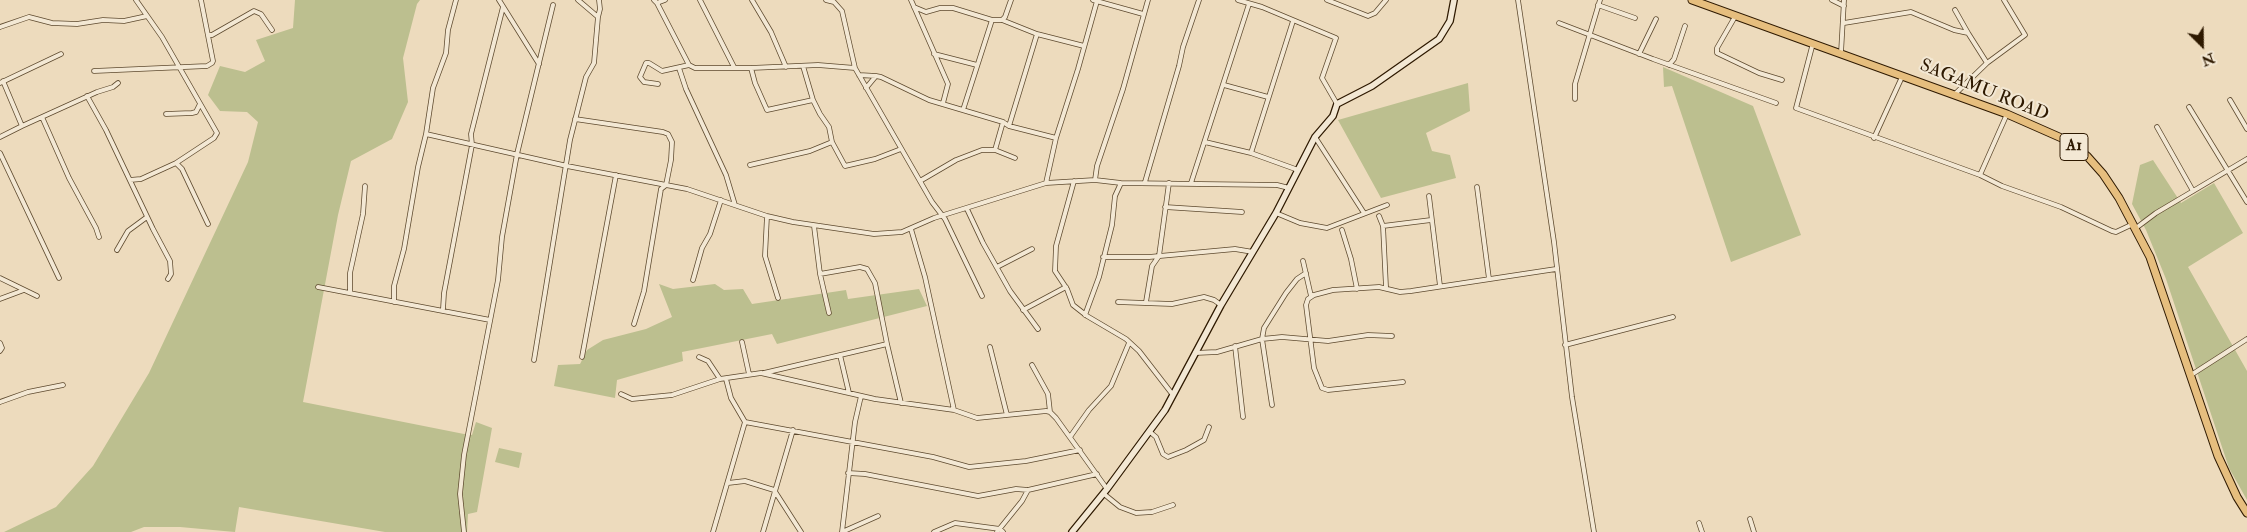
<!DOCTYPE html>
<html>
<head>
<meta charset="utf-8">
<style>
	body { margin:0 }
	#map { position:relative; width:2247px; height:532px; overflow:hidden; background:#eddbbd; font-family:"IM FELL Double Pica",serif }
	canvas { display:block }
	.north { position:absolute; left:2177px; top:20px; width:50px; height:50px; -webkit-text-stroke:4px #f3e8d4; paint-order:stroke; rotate:157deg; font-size:14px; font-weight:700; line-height:20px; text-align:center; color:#2e1900 }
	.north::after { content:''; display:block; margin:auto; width:18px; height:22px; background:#2e1900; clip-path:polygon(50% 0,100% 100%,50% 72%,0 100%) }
</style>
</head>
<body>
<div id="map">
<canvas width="2247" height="532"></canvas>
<div class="north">N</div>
</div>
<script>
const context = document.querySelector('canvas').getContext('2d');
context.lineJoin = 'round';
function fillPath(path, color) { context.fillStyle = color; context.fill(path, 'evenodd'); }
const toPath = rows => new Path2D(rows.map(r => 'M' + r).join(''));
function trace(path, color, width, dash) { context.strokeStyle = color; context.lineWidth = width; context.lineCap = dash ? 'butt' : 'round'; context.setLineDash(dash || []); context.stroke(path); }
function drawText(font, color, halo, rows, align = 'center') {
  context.font = font + ' "IM FELL Double Pica",serif'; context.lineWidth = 4; context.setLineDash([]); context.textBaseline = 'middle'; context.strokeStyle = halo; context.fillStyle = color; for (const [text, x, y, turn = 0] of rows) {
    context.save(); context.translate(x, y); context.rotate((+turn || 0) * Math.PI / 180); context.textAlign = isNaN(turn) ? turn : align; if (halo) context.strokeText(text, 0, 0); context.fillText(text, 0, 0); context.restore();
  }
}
const green = toPath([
	[295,0,420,0,417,4,403,58,408,102,392,139,351,161,338,215,303,402,464,434,472,435,476,422,492,428,477,512,468,514,467,532,385,532,239,507,235,532,180,527,144,527,131,532,4,532,56,507,93,466,149,373,248,162,258,122,247,112,220,111,208,95,220,66,245,72,265,61,256,40,293,28],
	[1663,67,1753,106,1801,235,1731,262,1672,86,1664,87],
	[1468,83,1470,111,1426,133,1432,151,1450,155,1456,178,1381,198,1338,120],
	[2153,160,2181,203,2214,183,2243,233,2188,267,2247,371,2247,500,2229,468,2166,279,2146,230,2132,204,2140,165],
	[659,284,673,289,715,284,724,290,743,289,752,304,846,290,848,299,919,289,927,306,777,344,772,334,682,352,683,361,617,380,615,398,554,386,558,365,580,364,587,350,603,340,646,329,672,317],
	[499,448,522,453,519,468,495,462]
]);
const street = toPath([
	[136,0,162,37,217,133,214,138,176,163],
	[499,0,539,64],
	[654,0,657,3,665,0],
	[700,0,734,67],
	[752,0,771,32,786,67],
	[826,0,834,2,842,11,855,68,932,202,945,219,982,296],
	[911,0,948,84,943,103],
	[1093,0,1143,14],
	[1238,0,1262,7,1336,38,1322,78,1337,104],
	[1327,0,1368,16,1375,13,1386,0],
	[1518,0,1554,242,1572,397,1594,532],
	[1832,0,1844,6],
	[657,3,689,65],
	[1598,5,1635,18],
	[914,7,926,12,940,8,953,8,992,20],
	[1955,10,1968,33],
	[1736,15,1717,48,1717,53,1759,73,1782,80],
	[598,17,600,9,599,0],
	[1002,20,1005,17,1011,0],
	[1559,23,1653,59,1776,103],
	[1844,23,1911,12,1954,30,1968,33,1987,63],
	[0,27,29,17,52,23,77,24,103,20,124,21,147,16],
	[208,35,212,35,254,11,261,14,272,30],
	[1813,43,1796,108,1980,175,2002,186,2061,207,2112,231,2116,232,2133,224],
	[1841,53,1844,0],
	[934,54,977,65],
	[1639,54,1656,19],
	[1669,65,1674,59,1685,26],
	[803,66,813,100,820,114,829,127,832,142,845,166,875,159,901,149],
	[679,68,686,89,726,175,735,205],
	[751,68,755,83,767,110,813,100],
	[94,71,207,66,212,63,213,61,201,0],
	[859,75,876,76],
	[0,83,61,54],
	[658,84,644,82,640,77,646,63,649,63,662,71,689,65,695,68,751,68,818,65,855,68],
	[1224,85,1268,97],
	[866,88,876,76,881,77,929,100,1003,122,1009,126,1056,138],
	[1955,94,1987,63,2025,35,2004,0],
	[87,96,106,130,153,229,170,261,171,274,168,279],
	[1575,99,1575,84,1600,0],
	[2230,100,2247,129],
	[2189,107,2247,202],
	[963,110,992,20,1002,20,1037,34,1084,46],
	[166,114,192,113,196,112,200,104],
	[42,117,69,178,96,228,99,237],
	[575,119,663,132,668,134,672,142,671,160,666,185,661,189,644,291,634,324],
	[22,126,97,92,113,87,118,83],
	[1009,126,1037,34],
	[2157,127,2193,191],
	[426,134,567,166,687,189,767,216,793,222,874,234,902,232,934,218,1046,183,1095,180,1121,183,1277,185,1289,188],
	[0,137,22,126,3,81],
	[1315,137,1364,213],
	[1874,138,1902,77],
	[1205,142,1251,153,1298,170],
	[995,150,1003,122],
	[0,153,59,278],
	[1251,153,1293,21],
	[750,165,810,151,832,142],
	[1980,175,2007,114],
	[130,180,141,179,176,163,182,169,208,224],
	[1095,180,1097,166,1123,89,1148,0],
	[920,181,956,160,982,150,995,150,1015,158],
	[1074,181,1056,246,1055,271,1067,289,1073,305,1087,316,1126,339,1139,351,1173,395],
	[1145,182,1179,66,1183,47,1199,0],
	[1046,183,1056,138,1078,69,1097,1],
	[1191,183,1249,4],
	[1477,187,1489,279],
	[1429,196,1440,286],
	[1165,207,1242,212],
	[967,209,983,243,1010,291,1038,329],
	[1276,213,1300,223,1327,228,1387,205],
	[767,216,765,256,778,298],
	[1379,216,1383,226,1386,287],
	[814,226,820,274,829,313],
	[1383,226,1431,220],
	[2136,228,2156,213,2247,159],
	[911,229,925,277,954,410],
	[1342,230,1351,259,1357,289],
	[117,250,128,231,147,217],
	[1103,257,1149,257,1235,249,1253,252],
	[1303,261,1311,296],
	[997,267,1032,249],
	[820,274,860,267,867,269,875,283,887,344],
	[0,278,37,296],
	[693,280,702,248,710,234,721,200],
	[318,287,490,320],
	[350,292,350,273,363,214,365,186],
	[0,299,24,290],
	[394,302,394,286,404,249,418,167,426,134,433,88,446,53,448,30,456,0],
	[1118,302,1172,304,1204,297,1214,300,1221,305],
	[1146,302,1152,266,1159,256,1169,183],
	[443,309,444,293,472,145,471,134,503,7],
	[1023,310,1066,287],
	[1085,315,1099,277,1112,225,1115,196,1121,183],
	[742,342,749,374],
	[0,343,2,348,0,351],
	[1565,345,1673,317],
	[1235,346,1243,417],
	[990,347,1007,415],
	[1195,353,1217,352,1262,339,1282,337,1328,341,1368,335,1392,336],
	[840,355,849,393],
	[582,357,616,175],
	[699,357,708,361,720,379],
	[534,360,570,140,586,77,594,63,598,17,578,0],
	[1032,365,1048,394,1050,412],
	[764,373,887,344,901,403],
	[2191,375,2247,339],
	[1403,382,1328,390,1322,388,1314,368,1306,305,1308,299,1314,295,1333,290,1379,287,1400,292,1411,291,1556,269],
	[621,394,632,399,672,395,720,379,761,373,875,399,954,410,977,418,1046,411,1050,412,1056,418,1107,489],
	[0,402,28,392,63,385],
	[1272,405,1262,339,1264,328,1286,293,1297,279,1306,273],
	[745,422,933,457,969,467,1026,461,1080,450],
	[1150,432,1156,437,1163,454,1168,457,1186,450,1204,440,1209,427],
	[1070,437,1089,410,1111,386,1129,343],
	[848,473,865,474,978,496,1016,489,1028,490,1097,474],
	[728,483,745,481,774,490,801,532],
	[1104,494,1120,507,1136,513,1152,512,1173,505],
	[1750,519,1754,532],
	[1699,523,1702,532],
	[464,532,460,494,464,455,498,280,502,237,517,154,553,5],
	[713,532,745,422,731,398,726,379],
	[763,532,793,430],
	[842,532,855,422,861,396],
	[842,532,878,516],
	[934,532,955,523,1000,529,1003,532],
	[997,532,1022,501,1028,490]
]);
const secondary = toPath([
	[1072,532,1107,489,1165,410,1221,305,1276,213,1315,137,1333,116,1337,104,1372,86,1439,39,1450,21,1454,0]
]);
const highway = toPath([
	[1692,0,2007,114,2066,140,2087,156,2103,174,2119,198,2150,257,2218,456,2237,497,2247,513]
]);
const shields = [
	[2074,147,28]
];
const shieldNames = [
	["A1",2074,147]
];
const streetNames = [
	["SAGAMU ROAD",1984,91,22]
];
fillPath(green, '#bcbf8f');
trace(street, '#5e4a2f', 5.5);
trace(secondary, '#2e1900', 8);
trace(highway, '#2e1900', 9);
trace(street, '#f3e8d4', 4);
trace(secondary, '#f3e8d4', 5.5);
trace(highway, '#e6be7e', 7);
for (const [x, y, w] of shields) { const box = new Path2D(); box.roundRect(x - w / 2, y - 13.5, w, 27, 4); context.fillStyle = '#f3e8d4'; context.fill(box); trace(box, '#2e1900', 1); }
drawText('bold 16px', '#2e1900', null, shieldNames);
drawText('18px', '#2e1900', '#f3e8d4', streetNames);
</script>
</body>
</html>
